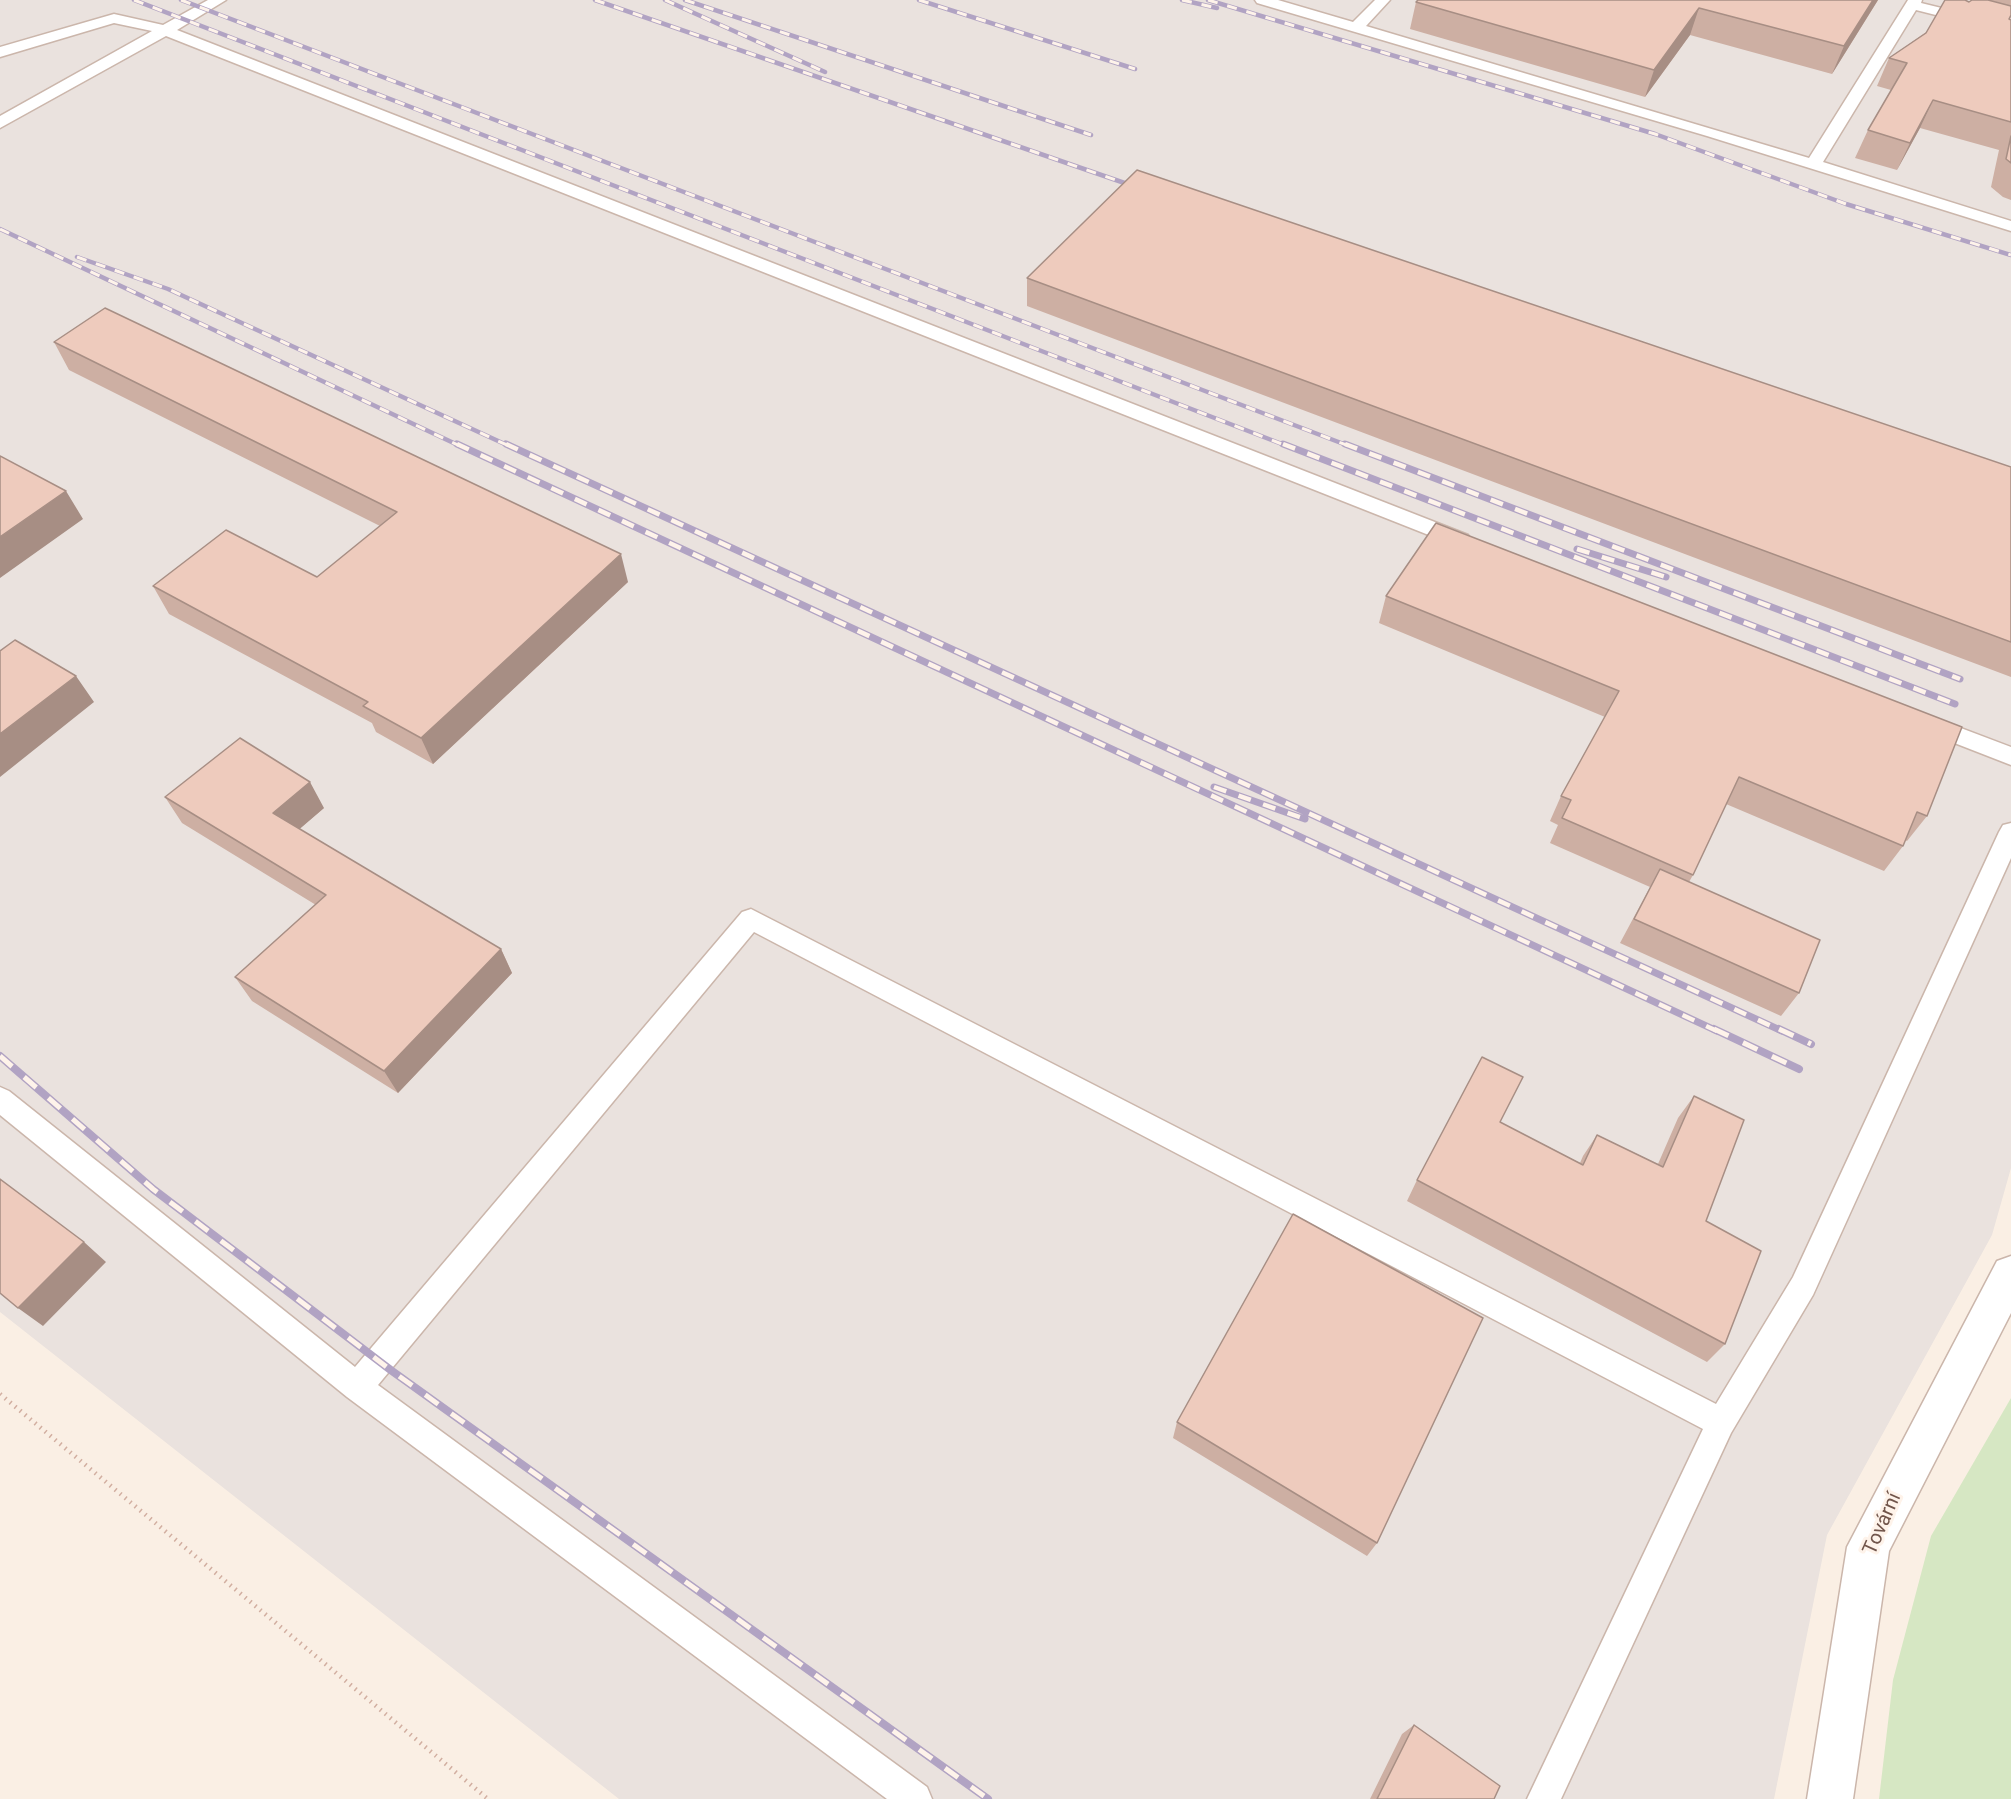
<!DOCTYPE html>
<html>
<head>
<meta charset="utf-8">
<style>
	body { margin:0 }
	canvas { display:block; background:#faefe4 }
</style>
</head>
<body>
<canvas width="2011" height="1799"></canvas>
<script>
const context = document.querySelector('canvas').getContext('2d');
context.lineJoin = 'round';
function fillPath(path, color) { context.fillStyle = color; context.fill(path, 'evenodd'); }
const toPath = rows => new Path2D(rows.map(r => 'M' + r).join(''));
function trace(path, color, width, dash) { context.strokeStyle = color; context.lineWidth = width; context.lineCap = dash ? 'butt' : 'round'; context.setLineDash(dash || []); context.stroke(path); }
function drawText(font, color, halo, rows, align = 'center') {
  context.font = font + ' Roboto,sans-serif'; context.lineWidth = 6; context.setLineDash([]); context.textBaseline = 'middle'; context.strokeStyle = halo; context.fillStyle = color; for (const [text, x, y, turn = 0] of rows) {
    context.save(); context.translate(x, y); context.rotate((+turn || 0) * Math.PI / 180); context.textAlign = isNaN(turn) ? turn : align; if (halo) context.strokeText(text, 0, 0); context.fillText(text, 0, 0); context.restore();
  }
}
const industrial = toPath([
	[0,0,2011,0,2011,1168,1992,1235,1827,1535,1774,1799,619,1799,0,1312]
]);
const green = toPath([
	[2011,1398,2011,1799,1879,1799,1893,1680,1931,1536]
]);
const path = toPath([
	[0,1394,488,1799]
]);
const service = toPath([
	[208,0,226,0,177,30,1468,535,1471,540,1468,545,1461,547,1454,545,166,36,0,128,0,116,152,31,114,23,0,57,0,47,114,14,163,25,208,0],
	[1255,0,1278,0,1353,22,1375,0,1390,0,1366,26,1809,158,1908,0,1922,0,1921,3,2011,25,2011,34,1916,10,1823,162,2011,221,2011,231,1707,136,1257,3,1255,0],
	[1929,716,2011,747,2011,765,1921,730,1918,724,1921,718,1929,716],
	[2011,823,2011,858,1813,1295,1731,1433,1561,1799,1527,1799,1703,1429,754,932,378,1385,927,1787,932,1799,887,1799,347,1397,0,1115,0,1087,9,1091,355,1367,742,912,751,909,1716,1404,1793,1277,1999,832,2003,825,2011,823]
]);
const minor = toPath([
	[2011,1256,2011,1313,1889,1551,1853,1799,1807,1799,1847,1547,1997,1261,2011,1256]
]);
const railFar2 = toPath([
	[134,0,1287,446],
	[181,0,1349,446],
	[595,0,1139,188],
	[665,0,825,72],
	[685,0,1091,135],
	[919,0,1135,69],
	[1182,0,1217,8],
	[1208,0,1655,134,1846,204,2011,255],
	[0,229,460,446],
	[77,257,168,289,509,446]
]);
const railFar1 = toPath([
	[457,444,1717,1031],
	[506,444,1782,1031],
	[1283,444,1955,704],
	[1345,444,1960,679],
	[1577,549,1666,577],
	[1214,787,1305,819]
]);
const rail = toPath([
	[1714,1029,1799,1069],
	[1779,1029,1811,1044],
	[0,1056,153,1189,392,1371,988,1799]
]);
const wall = toPath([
	[1878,0,1832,74,1690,35,1645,97,1410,29,1416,2],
	[1972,0,2011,0,2011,17,2010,19,2011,20,2011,200,2003,197,1991,187,1999,150,1920,128,1897,170,1855,158,1868,130,1891,90,1877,86,1889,58],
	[1027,278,2011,467,2011,677,1027,306],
	[54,342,628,582,433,764,376,732,372,723,169,614,153,586,317,577,380,526,69,370],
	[1386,596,1927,816,1907,841,1905,840,1903,846,1884,871,1726,804,1693,875,1689,882,1799,993,1781,1016,1620,943,1650,887,1550,843,1558,825,1550,821,1561,796,1605,717,1379,623],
	[165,797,324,808,299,829,501,949,512,973,398,1093,252,1001,235,977,316,905,182,823],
	[1694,1096,1706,1221,1725,1344,1707,1362,1407,1201,1417,1180,1500,1122,1580,1163,1583,1156,1597,1135,1658,1164,1678,1118],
	[1177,1422,1377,1543,1367,1556,1173,1438],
	[1414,1725,1494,1799,1370,1799,1402,1734]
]);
const shadedWall = toPath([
	[1873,0,1878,0,1832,74,1844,46],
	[1699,8,1690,35,1645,97,1654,70],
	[1933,100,1920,128,1897,170,1910,143],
	[66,491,83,519,0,578,0,537],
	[621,554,628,582,433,764,421,738],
	[76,676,94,702,0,777,0,734],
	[310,782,324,808,288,839,273,813],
	[501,949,512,973,398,1093,384,1071],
	[84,1242,106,1262,43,1326,18,1308]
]);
const building = toPath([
	[1418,0,1873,0,1844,46,1699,8,1654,70,1416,2,1418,0],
	[1945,0,1965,0,1969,2,1972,0,1988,0,2011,6,2011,15,2009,19,2011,20,2011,122,1933,100,1910,143,1868,130,1907,63,1889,58,1926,33,1945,0],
	[2011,136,2011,163,2006,159,2011,136],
	[1137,170,2011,467,2011,642,1027,278,1137,170],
	[105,308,621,554,421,738,363,706,368,702,153,586,226,530,317,577,397,512,54,342,105,308],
	[0,456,66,491,0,537,0,456],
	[1436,523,1962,727,1927,816,1917,812,1903,846,1739,777,1693,875,1562,818,1571,800,1561,796,1619,691,1386,596,1436,523],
	[15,640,76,676,0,734,0,651,15,640],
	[240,738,310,782,273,813,501,949,384,1071,235,977,326,895,165,797,240,738],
	[1660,869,1820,940,1799,993,1634,919,1660,869],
	[1482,1057,1523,1077,1500,1122,1583,1165,1597,1135,1663,1167,1694,1096,1744,1120,1706,1221,1761,1251,1725,1344,1417,1180,1482,1057],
	[0,1179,84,1242,18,1308,0,1293,0,1179],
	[1293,1214,1483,1318,1377,1543,1177,1422,1293,1214],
	[1414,1725,1500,1786,1494,1799,1377,1799,1414,1725]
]);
const nearStreetnames = [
	["Tovární",1883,1524,-66]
];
fillPath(industrial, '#eae2de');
fillPath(green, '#d6e7c3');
trace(service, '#cbb6ab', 3);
trace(minor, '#cbb6ab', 3);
trace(path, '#d2afa1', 4.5, [1.5, 5]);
fillPath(service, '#fff');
fillPath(minor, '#fff');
trace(railFar2, '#b1a3c3', 4.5);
trace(railFar1, '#b1a3c3', 7);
trace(rail, '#b1a3c3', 8);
trace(railFar2, '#fef3ea', 3, [10]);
trace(railFar1, '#fef3ea', 4.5, [13]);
trace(rail, '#fef3ea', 5, [16]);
fillPath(wall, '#cdafa3');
fillPath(shadedWall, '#a78e84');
fillPath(building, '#eecbbd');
trace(building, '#a78e84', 1.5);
drawText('20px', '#71554b', '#fef3ea', nearStreetnames);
</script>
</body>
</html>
